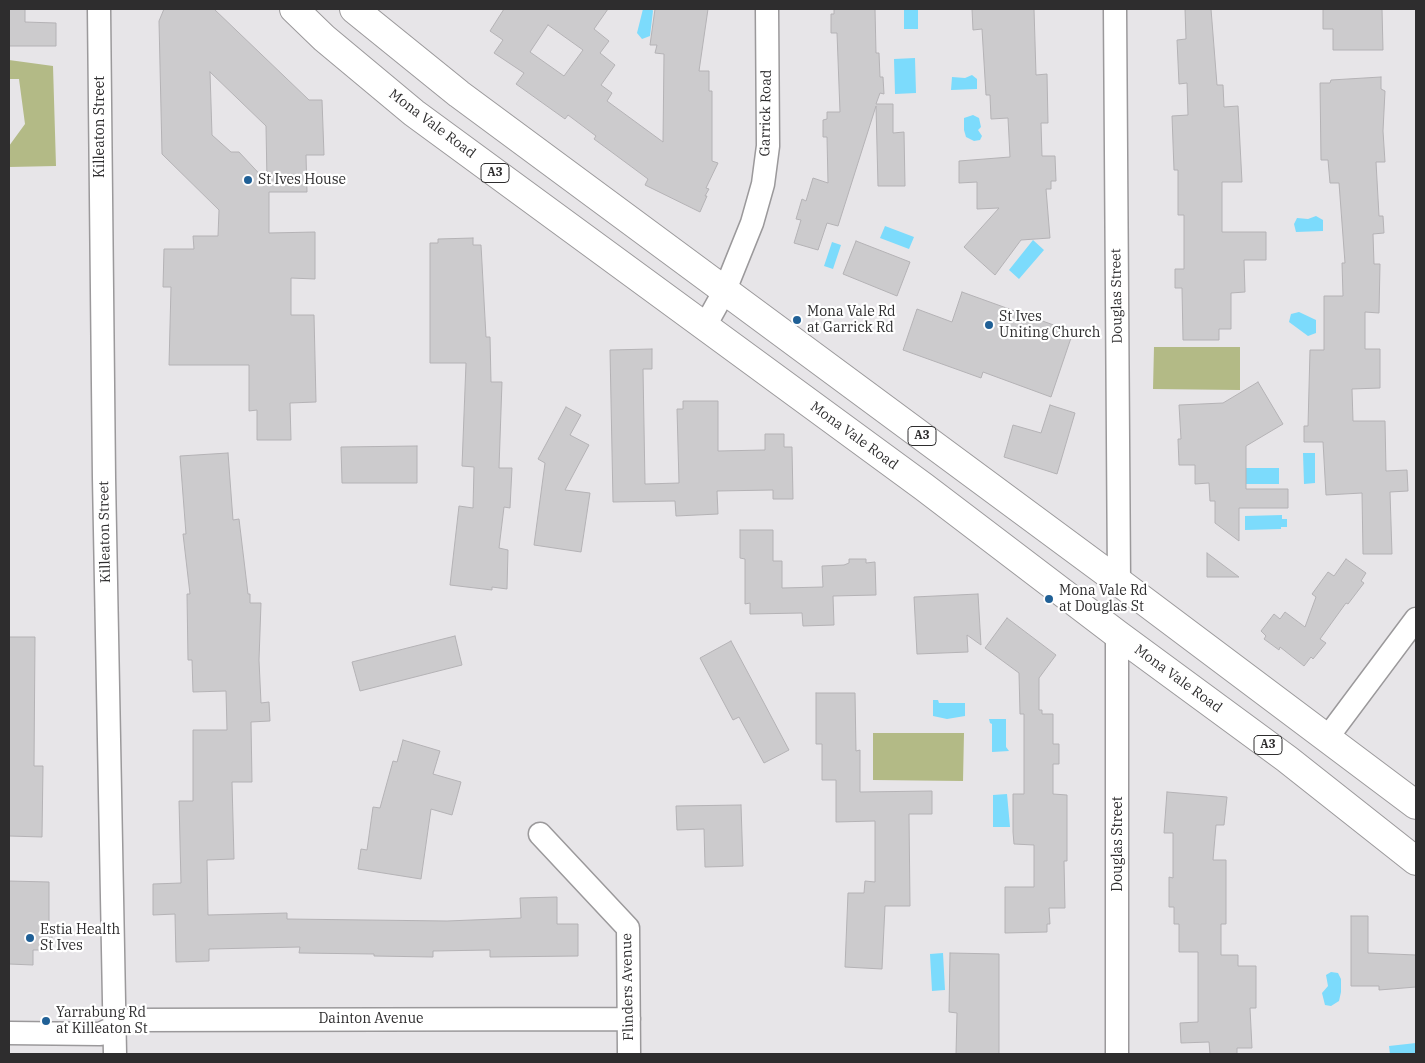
<!DOCTYPE html>
<html>
<head>
<meta charset="utf-8">
<style>
	body { margin:0 }
	#map { position:relative; width:1425px; height:1063px; overflow:hidden; background:#e7e5e8; font-family:"IBM Plex Serif",serif }
	canvas { display:block }
	.frame { position:absolute; inset:0; border:10px solid #2e2d2e; pointer-events:none }
</style>
</head>
<body>
<div id="map">
<canvas width="1425" height="1063"></canvas>
<div class="frame"></div>
</div>
<script>
const context = document.querySelector('canvas').getContext('2d');
context.lineJoin = 'round';
function fillPath(path, color) { context.fillStyle = color; context.fill(path, 'evenodd'); }
const toPath = rows => new Path2D(rows.map(r => 'M' + r).join(''));
function trace(path, color, width, dash) { context.strokeStyle = color; context.lineWidth = width; context.lineCap = dash ? 'butt' : 'round'; context.setLineDash(dash || []); context.stroke(path); }
function drawText(font, color, halo, rows, align = 'center') {
  context.font = font + ' "IBM Plex Serif",serif'; context.lineWidth = 4.5; context.setLineDash([]); context.textBaseline = 'middle'; context.strokeStyle = halo; context.fillStyle = color; for (const [text, x, y, turn = 0] of rows) {
    context.save(); context.translate(x, y); context.rotate((+turn || 0) * Math.PI / 180); context.textAlign = isNaN(turn) ? turn : align; if (halo) context.strokeText(text, 0, 0); context.fillText(text, 0, 0); context.restore();
  }
}
const green = toPath([
	[9,60,53,66,56,166,9,167,9,146,25,124,19,79,9,79],
	[1154,347,1240,347,1240,390,1153,389],
	[873,733,964,733,963,781,873,780]
]);
const water = toPath([
	[643,9,652,9,653,11,650,36,642,39,637,33],
	[904,9,918,9,918,29,904,29],
	[915,58,916,93,895,94,894,59],
	[972,75,977,79,977,89,951,90,952,77,965,78],
	[973,115,979,118,981,127,978,130,982,136,980,140,974,141,966,137,964,130,964,118],
	[1316,216,1323,220,1323,231,1296,232,1294,224,1297,218,1308,219],
	[885,226,914,237,909,249,880,238],
	[1033,240,1044,250,1019,279,1009,270],
	[832,242,841,245,833,269,824,266],
	[1299,312,1316,320,1316,333,1308,336,1289,322,1291,314],
	[1303,453,1315,453,1315,483,1304,484],
	[1243,468,1279,468,1279,484,1244,484],
	[1282,515,1282,519,1287,519,1287,527,1281,527,1281,529,1245,530,1245,516],
	[933,700,938,700,939,703,965,703,965,716,947,719,933,716],
	[989,719,1006,719,1006,747,1009,751,992,752,992,724,990,723],
	[1007,794,1010,827,993,827,993,795],
	[943,953,945,990,932,991,930,954],
	[1331,972,1338,973,1341,979,1341,992,1339,1001,1331,1006,1325,1005,1322,993,1328,986,1326,975],
	[1416,1043,1416,1054,1390,1054,1389,1046]
]);
const building = toPath([
	[9,9,25,9,25,22,56,23,56,46,9,46,9,9],
	[164,9,214,9,309,100,322,100,324,155,306,155,307,192,269,192,269,233,315,232,315,279,291,278,291,315,314,315,316,402,290,403,291,440,257,440,257,410,249,411,249,365,169,365,171,287,163,287,164,249,194,249,193,236,218,236,219,210,162,154,159,21,164,9],
	[210,72,266,126,267,182,239,152,231,152,212,135,210,72],
	[504,9,608,9,594,29,609,41,600,53,615,65,601,85,612,93,607,101,663,142,664,54,655,53,657,45,650,45,655,9,708,9,699,71,709,71,709,91,712,91,712,161,718,163,706,188,709,189,705,196,707,196,700,212,645,185,648,179,594,139,596,136,568,115,565,119,516,84,524,73,494,53,503,40,490,31,504,9],
	[548,25,583,50,564,76,530,52,548,25],
	[834,9,875,9,876,53,879,53,880,77,883,77,884,94,880,93,876,104,893,104,893,133,904,132,905,186,878,186,876,106,838,226,827,223,818,250,794,243,801,220,796,219,802,199,806,201,813,178,828,183,827,137,823,137,823,120,827,119,827,112,840,112,837,33,831,33,831,14,834,14,834,9],
	[972,9,1034,9,1036,75,1047,74,1048,123,1041,123,1042,156,1055,156,1056,181,1051,181,1051,189,1046,189,1050,238,1021,240,995,275,964,247,999,208,977,209,977,182,959,183,959,161,1010,157,1008,118,991,119,990,95,986,95,982,29,973,30,972,9],
	[1185,9,1211,9,1217,85,1223,85,1224,107,1238,106,1242,182,1222,182,1222,232,1266,232,1266,260,1244,260,1245,292,1231,293,1231,329,1219,329,1219,340,1183,340,1182,288,1175,288,1175,269,1184,269,1184,215,1178,215,1178,170,1174,170,1172,116,1188,115,1187,83,1179,84,1177,40,1186,39,1185,9],
	[1323,9,1382,9,1383,50,1333,50,1333,29,1323,29,1323,9],
	[1381,77,1381,89,1385,91,1383,131,1385,162,1376,162,1379,216,1383,216,1384,233,1373,234,1374,264,1380,264,1379,313,1365,312,1365,349,1380,349,1380,388,1352,389,1353,421,1385,421,1386,471,1407,470,1408,491,1390,492,1392,554,1363,554,1362,493,1326,495,1323,442,1304,442,1304,426,1308,426,1310,350,1324,350,1324,296,1343,296,1342,263,1345,263,1339,183,1330,183,1328,160,1321,160,1320,83,1330,83,1331,80,1381,77],
	[473,238,473,245,481,245,486,337,490,337,491,382,502,382,499,468,512,468,510,508,504,507,499,548,508,550,507,589,492,587,492,590,450,585,459,506,473,508,474,467,462,466,466,363,430,363,430,243,438,243,438,239,473,238],
	[856,241,910,262,897,296,843,274,856,241],
	[962,292,1073,332,1051,397,983,372,981,378,903,350,917,309,952,322,962,292],
	[652,349,652,369,643,369,645,484,679,483,677,409,683,409,683,401,718,401,718,451,765,450,765,434,784,434,784,447,792,447,793,499,773,499,773,490,717,491,718,514,676,516,675,501,613,502,610,350,652,349],
	[1258,382,1283,424,1246,446,1246,489,1288,489,1288,508,1239,508,1239,541,1215,523,1215,501,1210,501,1209,483,1195,484,1195,465,1179,465,1178,439,1181,439,1179,405,1223,403,1258,382],
	[1050,405,1075,413,1057,474,1004,457,1013,425,1041,433,1050,405],
	[566,407,581,415,570,435,589,445,565,490,590,493,581,552,534,545,545,463,538,459,566,407],
	[417,446,417,483,342,483,341,447,417,446],
	[228,453,233,520,239,519,248,594,250,594,250,603,261,603,259,660,261,703,269,702,270,721,251,722,252,782,232,782,234,859,207,860,208,915,287,913,287,919,447,921,521,918,520,898,557,897,557,924,578,924,578,956,490,957,490,950,433,951,433,957,374,956,374,954,299,953,300,947,209,949,209,961,176,962,175,914,153,915,153,884,181,883,179,801,193,801,193,730,227,730,226,691,193,692,192,660,188,660,187,594,190,594,183,534,186,534,180,456,228,453],
	[740,530,773,530,773,561,782,561,782,588,823,587,822,566,844,565,849,563,849,559,866,559,866,563,875,562,876,595,833,596,834,625,803,626,802,613,750,614,750,603,745,604,745,559,740,558,740,530],
	[1207,553,1239,577,1207,577,1207,553],
	[1346,559,1366,573,1361,581,1364,583,1348,604,1346,603,1320,639,1326,643,1313,659,1311,657,1304,666,1280,647,1279,650,1264,639,1266,636,1261,631,1274,614,1280,619,1285,612,1305,627,1316,597,1312,594,1328,572,1334,576,1346,559],
	[978,594,981,645,967,635,968,652,917,654,914,597,978,594],
	[1007,618,1056,655,1039,678,1039,710,1042,710,1042,714,1053,714,1053,744,1059,744,1059,764,1053,764,1053,794,1067,795,1067,861,1064,861,1065,908,1049,908,1050,924,1047,924,1047,932,1005,933,1005,887,1034,887,1034,845,1014,844,1013,832,1013,794,1024,794,1024,714,1020,714,1019,673,985,648,1007,618],
	[455,636,462,665,360,691,352,662,455,636],
	[9,637,35,637,34,766,43,766,42,837,9,836,9,637],
	[731,641,789,750,764,763,739,717,733,720,700,658,731,641],
	[816,693,855,693,856,751,860,750,860,792,932,791,932,814,909,814,910,906,885,906,882,969,845,967,848,893,864,893,865,881,875,882,875,821,836,822,836,780,822,780,822,744,816,744,816,693],
	[403,740,440,751,433,774,461,782,452,815,431,809,421,879,358,869,361,849,367,850,373,807,380,808,393,761,397,762,403,740],
	[1167,792,1227,797,1224,825,1216,825,1213,860,1226,860,1226,924,1221,924,1221,955,1238,955,1238,966,1256,966,1256,1008,1250,1008,1252,1048,1237,1048,1237,1054,1210,1054,1209,1042,1181,1043,1180,1023,1198,1022,1198,952,1179,952,1179,924,1174,924,1174,907,1169,907,1169,877,1173,878,1173,833,1164,833,1167,792],
	[741,805,743,866,705,867,704,829,677,830,676,806,741,805],
	[9,881,49,882,49,925,52,926,52,950,33,950,33,965,9,964,9,881],
	[1351,916,1368,916,1368,953,1416,955,1416,987,1379,990,1379,986,1351,986,1351,916],
	[950,953,999,954,999,1054,956,1054,957,1013,949,1012,950,953]
]);
const minor = toPath([
	[99,9,104,478,115,1054],
	[1115,9,1119,582],
	[705,326,725,290,752,223,763,184,768,146,767,9],
	[1117,634,1117,1054],
	[1327,738,1416,619],
	[540,834,628,928,629,1054],
	[9,1033,100,1034,130,1020,629,1019]
]);
const highway = toPath([
	[294,9,324,38,414,113,924,487,1117,634,1287,759,1416,861],
	[354,9,459,94,1119,582,1416,805]
]);
const markers = [
	[248,180,5,"#206096"],
	[797,320,5,"#206096"],
	[989,325,5,"#206096"],
	[1049,599,5,"#206096"],
	[30,938,5,"#206096"],
	[46,1021,5,"#206096"]
];
const shields = [
	[495,173,28],
	[922,436,28],
	[1268,745,28]
];
const shieldNames = [
	["A3",495,173],
	["A3",922,436],
	["A3",1268,745]
];
const streetNames = [
	["Garrick Road",766,113,-89],
	["Mona Vale Road",432,124,37],
	["Killeaton Street",100,127,-90],
	["Douglas Street",1117,296,-91],
	["Mona Vale Road",854,436,36],
	["Killeaton Street",105,532,-91],
	["Mona Vale Road",1178,679,36],
	["Douglas Street",1118,844,-90],
	["Flinders Avenue",628,987,-91],
	["Dainton Avenue",371,1019]
];
const poiNames = [
	["St Ives House",258,180],
	["Mona Vale Rd",807,312],
	["at Garrick Rd",807,328],
	["St Ives",999,317],
	["Uniting Church",999,333],
	["Mona Vale Rd",1059,591],
	["at Douglas St",1059,607],
	["Estia Health",40,930],
	["St Ives",40,946],
	["Yarrabung Rd",56,1013],
	["at Killeaton St",56,1029]
];
fillPath(green, '#b3ba86');
fillPath(water, '#7cdbfc');
fillPath(building, '#cccbcd');
trace(building, '#b4b2b5', 1);
trace(minor, '#9b999b', 25);
trace(highway, '#9b999b', 30);
trace(minor, '#fff', 22);
trace(highway, '#fff', 28);
for (const [x, y, r, color] of markers) { const dot = new Path2D(); dot.arc(x, y, r, 0, 2 * Math.PI); context.fillStyle = color; context.fill(dot); trace(dot, '#fff', 2); }
for (const [x, y, w] of shields) { const box = new Path2D(); box.roundRect(x - w / 2, y - 9.5, w, 19, 4); context.fillStyle = '#fff'; context.fill(box); trace(box, '#2e2d2e', 1); }
drawText('bold 12px', '#2e2d2e', null, shieldNames);
drawText('14px', '#2e2d2e', '#fff', streetNames);
drawText('14px', '#2e2d2e', '#fff', poiNames, 'left');
</script>
</body>
</html>
